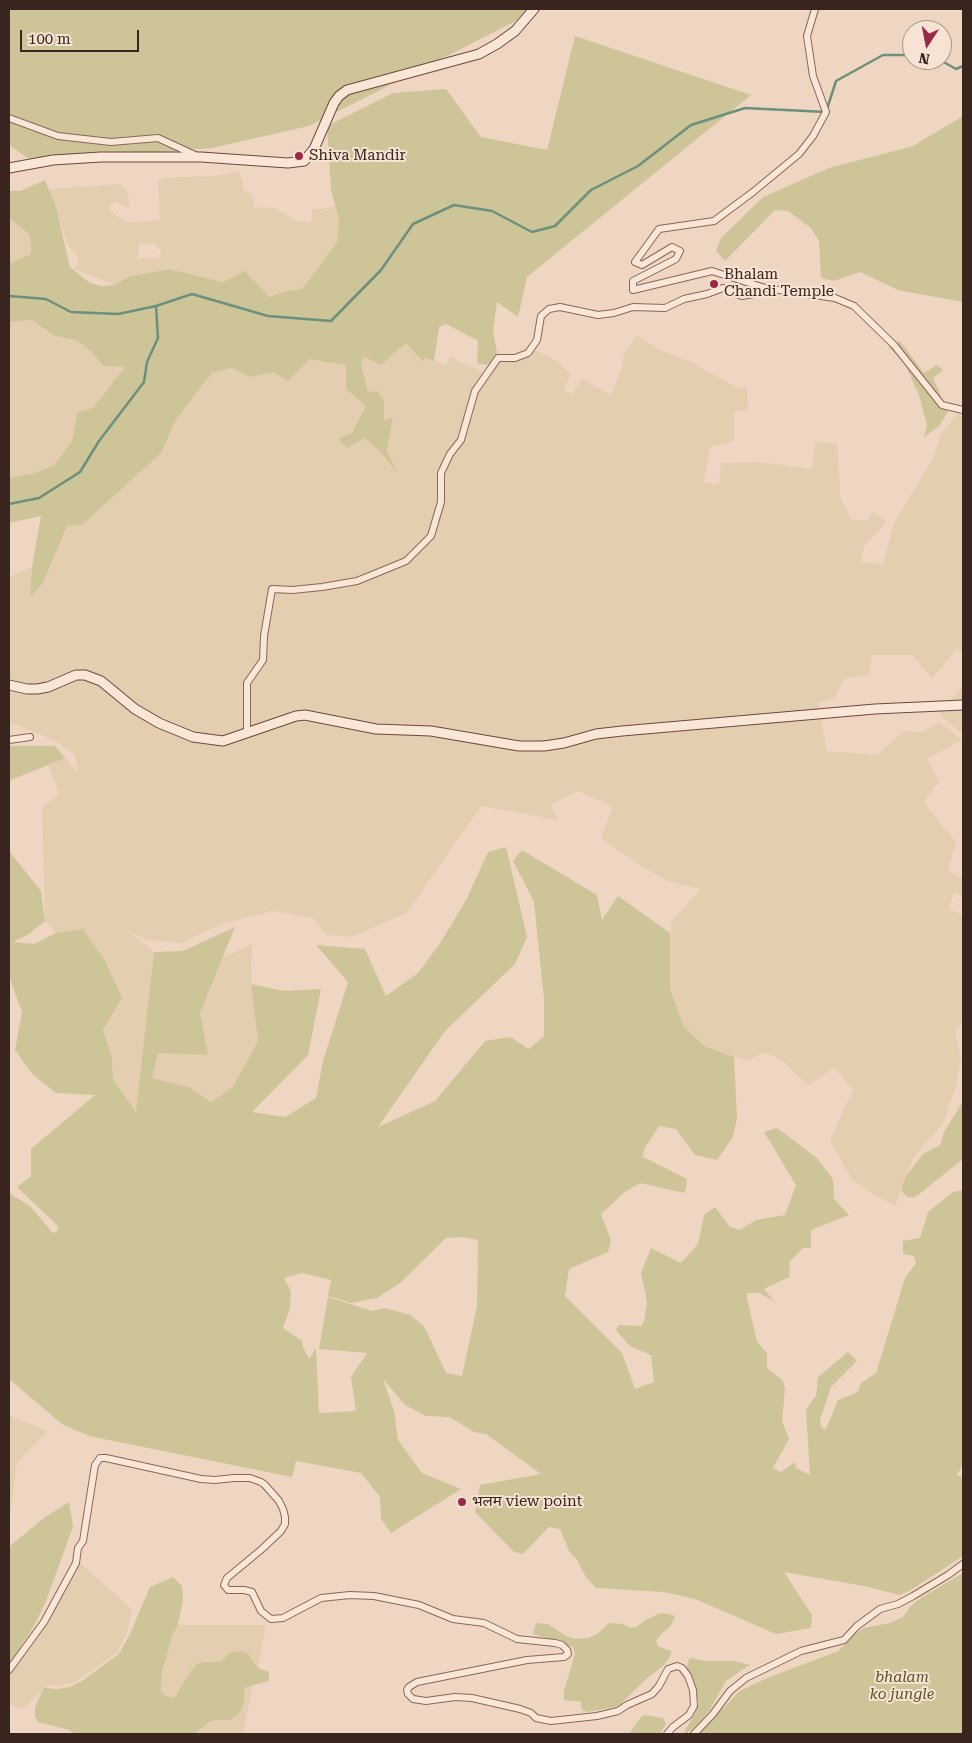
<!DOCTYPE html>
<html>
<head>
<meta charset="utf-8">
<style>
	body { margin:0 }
	#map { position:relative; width:972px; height:1743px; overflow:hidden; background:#efd6c3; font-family:"Roboto Serif",serif }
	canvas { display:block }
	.frame { position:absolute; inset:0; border:10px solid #39241e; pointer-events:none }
	.north { position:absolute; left:902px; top:20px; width:50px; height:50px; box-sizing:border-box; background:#f6e3d3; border:1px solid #aa978b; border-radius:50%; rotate:191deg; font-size:14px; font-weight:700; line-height:20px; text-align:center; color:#39241e }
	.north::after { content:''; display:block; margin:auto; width:18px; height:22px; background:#992947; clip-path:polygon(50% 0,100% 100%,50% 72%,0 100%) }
	.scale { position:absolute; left:20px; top:30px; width:119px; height:22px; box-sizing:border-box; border:2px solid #39241e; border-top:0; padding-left:6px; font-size:15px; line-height:18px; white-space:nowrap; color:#39241e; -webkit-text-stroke:4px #f6e3d3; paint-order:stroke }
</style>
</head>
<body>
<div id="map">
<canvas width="972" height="1743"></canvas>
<div class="frame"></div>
<div class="north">N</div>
<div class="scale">100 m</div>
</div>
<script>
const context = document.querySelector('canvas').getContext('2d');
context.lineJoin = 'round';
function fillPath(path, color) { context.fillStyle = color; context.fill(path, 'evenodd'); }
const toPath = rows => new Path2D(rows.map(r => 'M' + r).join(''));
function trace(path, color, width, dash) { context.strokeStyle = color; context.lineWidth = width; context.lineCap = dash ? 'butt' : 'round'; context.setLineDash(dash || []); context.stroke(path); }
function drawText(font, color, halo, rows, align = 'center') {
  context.font = font + ' "Roboto Serif","Noto Sans Devanagari",serif'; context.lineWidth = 4; context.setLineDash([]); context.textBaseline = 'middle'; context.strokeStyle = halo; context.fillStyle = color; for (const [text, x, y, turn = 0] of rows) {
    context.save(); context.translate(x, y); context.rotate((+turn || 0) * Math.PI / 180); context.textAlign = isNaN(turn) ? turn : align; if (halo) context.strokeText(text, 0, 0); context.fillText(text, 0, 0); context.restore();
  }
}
const farmland = toPath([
	[238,172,243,180,243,190,253,195,254,207,275,208,297,221,311,223,313,209,323,209,335,206,339,219,337,242,302,289,287,291,269,297,245,271,223,282,169,269,128,277,115,285,75,269,79,259,68,245,49,189,120,184,127,190,130,209,115,201,108,209,125,222,158,221,160,218,158,181,161,178,212,176],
	[139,243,155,244,161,251,160,259,138,258],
	[9,218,30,235,31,255,9,264],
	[31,320,55,336,75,340,92,352,103,366,126,367,93,408,77,413,72,441,54,465,35,473,9,478,9,322],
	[637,335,658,349,693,363,739,389,747,387,748,409,734,411,734,441,710,447,704,482,719,485,721,463,759,462,812,469,815,441,837,444,841,500,851,519,867,521,873,511,886,522,865,545,861,562,883,564,894,523,934,456,941,434,958,414,963,417,963,652,956,649,932,679,913,655,872,655,869,675,844,679,834,698,818,703,827,751,877,755,904,731,923,732,939,722,962,740,927,759,939,782,923,802,956,842,948,871,963,879,963,896,954,893,949,909,963,915,963,1021,955,1031,961,1058,956,1087,943,1123,913,1158,895,1206,873,1194,852,1180,830,1140,845,1106,854,1090,834,1068,808,1085,781,1060,764,1052,747,1061,704,1046,684,1027,670,989,669,954,671,922,701,889,667,881,635,862,601,838,613,807,578,791,551,805,558,820,481,806,407,913,351,937,326,935,313,918,273,911,219,925,182,943,148,940,130,932,154,952,137,1113,113,1079,112,1057,103,1030,122,998,83,929,56,933,45,921,42,807,59,794,48,765,65,758,85,780,78,772,75,755,54,740,9,722,9,577,32,567,31,596,43,583,67,526,82,525,161,453,177,418,212,373,232,368,250,377,274,372,309,359,346,365,346,389,366,406,352,433,340,439,365,438,381,453,395,471,387,451,393,418,383,421,368,393,361,363,364,357,381,365,406,343,426,357,445,365,450,357,490,375,499,361,534,350,557,361,571,374,563,390,572,394,582,379,611,395,621,370,624,353],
	[963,685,963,734,939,715],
	[252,944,251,984,258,1041,233,1087,211,1102,189,1087,152,1078,158,1053,207,1055,200,1013,223,957],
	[9,1415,48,1431,17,1462,9,1522],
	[80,1563,132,1609,127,1633,117,1653,73,1683,56,1686,50,1684,22,1709,9,1704,9,1678,12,1670],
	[178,1625,266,1625,258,1668,251,1657,235,1652,220,1663,204,1662,176,1696,172,1698,166,1696,160,1689,162,1672,172,1636],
	[253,1684,243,1734,196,1734,211,1721,232,1720,242,1707,244,1691]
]);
const green = toPath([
	[9,9,529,9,514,22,309,126,212,148,35,163,9,145],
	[575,36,751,95,527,277,518,317,497,302,493,331,498,358,486,365,477,363,478,341,446,324,439,327,434,361,426,358,423,361,406,343,381,365,364,357,361,364,368,392,377,391,384,401,384,421,393,417,387,451,397,473,381,453,365,438,347,448,339,439,352,433,366,406,346,389,346,365,309,359,288,381,274,372,250,377,232,368,212,373,177,418,161,453,82,525,67,526,43,583,30,597,32,567,41,516,9,523,9,478,35,473,54,465,72,441,77,413,93,408,125,367,103,366,92,352,75,340,55,336,31,320,9,322,9,264,31,254,30,235,9,218,9,191,20,191,45,180,56,207,70,267,90,283,102,286,115,285,128,277,169,269,223,282,245,271,269,297,287,291,302,289,337,242,339,219,331,190,327,126,393,93,446,89,481,137,547,150],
	[963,116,963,302,898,290,860,272,834,281,821,278,819,241,811,228,788,211,775,210,725,261,716,251,721,238,763,197,829,168,913,146],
	[900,341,924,373,937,365,943,370,933,378,948,412,939,426,924,437,927,425,919,395,903,360,888,347],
	[9,746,55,746,65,758,11,780,9,778],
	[506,847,527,937,515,964,445,1031,378,1127,435,1101,485,1041,511,1037,529,1049,544,1036,544,999,534,902,513,861,522,850,597,895,602,920,618,896,670,933,670,989,684,1027,704,1046,734,1057,737,1118,733,1137,717,1160,695,1155,676,1129,659,1126,644,1149,643,1157,687,1179,685,1193,640,1183,625,1192,601,1214,611,1240,608,1252,569,1269,565,1296,622,1353,635,1389,654,1382,651,1355,630,1346,616,1330,619,1325,641,1326,644,1322,647,1302,641,1273,651,1248,681,1263,698,1244,704,1215,715,1207,730,1227,740,1230,756,1220,785,1215,796,1185,764,1132,777,1128,817,1158,833,1179,834,1199,849,1215,811,1230,811,1248,803,1248,790,1261,789,1277,764,1289,774,1301,759,1293,747,1293,747,1298,757,1342,767,1353,767,1368,783,1381,785,1389,782,1421,789,1439,773,1468,781,1472,795,1462,796,1468,810,1475,806,1409,816,1396,818,1377,848,1352,857,1361,831,1387,820,1420,821,1428,826,1429,838,1400,858,1392,861,1383,876,1373,905,1278,916,1263,914,1256,903,1254,903,1241,920,1238,928,1212,953,1192,963,1190,963,1464,957,1475,963,1478,963,1556,911,1590,900,1595,864,1586,784,1572,812,1615,811,1628,776,1634,695,1599,664,1592,596,1588,586,1577,577,1560,569,1551,560,1529,549,1527,523,1554,514,1552,475,1512,480,1485,541,1474,486,1434,474,1432,449,1417,426,1416,405,1405,383,1379,394,1411,398,1440,422,1473,461,1489,391,1533,381,1519,380,1497,361,1473,296,1461,292,1477,89,1436,62,1424,10,1380,9,1193,30,1206,52,1232,56,1233,59,1227,17,1187,31,1176,31,1149,95,1095,56,1093,32,1074,15,1050,22,1012,9,976,9,851,41,891,45,921,29,934,13,942,34,944,56,933,83,929,105,961,122,998,103,1030,112,1057,113,1079,136,1112,154,952,183,951,235,927,200,1013,208,1055,158,1053,152,1078,189,1087,211,1102,233,1087,258,1041,251,984,284,991,321,989,308,1055,252,1112,285,1117,316,1098,323,1061,348,982,316,945,365,949,386,996,418,973,441,942,467,898,488,852],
	[464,1237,478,1240,477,1306,462,1376,446,1373,424,1326,410,1315,385,1308,372,1311,328,1297,319,1349,367,1353,351,1377,356,1411,319,1413,316,1348,309,1359,303,1347,302,1341,283,1328,290,1308,291,1291,284,1278,302,1273,331,1280,328,1296,351,1303,377,1298,400,1283,446,1238],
	[963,1101,963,1159,918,1195,912,1198,906,1196,901,1190,906,1176,923,1154,940,1145,944,1132],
	[69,1502,73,1527,46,1601,34,1626,9,1665,9,1547,45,1517],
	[963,1573,963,1734,698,1734,740,1691,765,1679,838,1651,857,1632,864,1628,890,1623,903,1617,911,1606,921,1598],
	[173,1577,182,1586,183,1600,178,1625,172,1636,162,1672,161,1691,166,1696,172,1698,176,1696,189,1674,197,1664,204,1662,220,1662,232,1652,240,1651,248,1654,258,1668,269,1672,269,1677,268,1681,247,1687,244,1691,244,1703,240,1712,231,1720,216,1720,209,1722,195,1734,74,1734,69,1730,38,1722,35,1717,35,1707,44,1688,57,1689,70,1687,82,1681,119,1654,131,1632,150,1587],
	[661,1613,673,1615,675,1617,670,1627,662,1633,656,1641,658,1646,671,1651,671,1655,663,1666,645,1680,619,1706,588,1712,582,1710,581,1702,579,1701,570,1701,564,1700,564,1691,575,1654,573,1647,533,1634,536,1623,548,1624,566,1636,575,1639,588,1638,597,1634,609,1623,623,1624,631,1628,636,1627,647,1619],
	[692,1658,704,1661,735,1661,750,1665,726,1681,709,1711,693,1729,685,1734,684,1732,695,1714,699,1703,687,1666,689,1659],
	[644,1715,663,1718,666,1724,660,1734,629,1734,640,1718]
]);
const stream = toPath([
	[940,60,956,69,963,66],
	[9,296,46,299,71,312,118,314,156,306],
	[9,504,39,498,80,472,99,441,144,382,147,362,158,338,156,306,192,294,268,316,331,321,381,270,413,224,454,205,492,211,532,232,555,226,591,190,638,166,691,125,745,108,826,112,836,81,883,55,912,55]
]);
const minor = toPath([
	[815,9,807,36,813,76,826,112,813,136,799,154,753,192,714,221,659,229,635,262,642,265,672,247,680,251,676,259,633,281,633,290,712,271,765,288,835,298,854,306,894,345,942,405,963,410],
	[9,118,58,136,111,142,158,138,197,156],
	[247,733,247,683,263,660,264,636,272,589,292,590,322,587,357,581,406,561,431,536,441,502,441,473,450,454,461,440,475,391,498,358,515,358,528,353,537,340,541,316,549,309,560,307,598,315,614,313,633,307,665,308,684,299,707,294,723,288,742,296,754,294,765,288],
	[9,740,30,737],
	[9,1670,44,1622,76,1563,78,1548,83,1541,95,1465,100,1458,106,1458,201,1479,215,1480,234,1478,250,1478,261,1482,265,1485,279,1501,283,1509,285,1517,285,1524,281,1531,262,1549,227,1578,224,1585,228,1590,244,1590,252,1592,261,1611,271,1619,283,1618,321,1598,350,1595,374,1596,419,1605,453,1619,484,1623,517,1639,555,1643,562,1645,567,1650,568,1654,564,1657,527,1660,417,1682,409,1687,407,1690,408,1694,413,1699,426,1701,455,1697,472,1698,520,1709,531,1713,536,1718,551,1721,597,1716,618,1711,627,1705,652,1694,659,1686,668,1669,677,1666,682,1668,688,1676,693,1690,694,1706,689,1715,673,1727,667,1734],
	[694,1734,713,1714,730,1691,746,1678,801,1651,844,1640,857,1626,880,1609,898,1604,913,1596,948,1575,963,1564]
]);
const secondary = toPath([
	[9,168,53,160,101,157,201,157,288,163,304,161,314,149,334,103,339,96,347,90,479,54,497,44,515,31,534,9],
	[9,685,27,689,37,689,48,687,76,675,85,675,101,681,135,709,159,723,193,737,223,741,296,716,305,715,376,729,431,731,519,746,544,746,564,743,596,734,622,731,875,709,963,705]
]);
const markers = [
	[299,156,5,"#992947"],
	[714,284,5,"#992947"],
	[462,1502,5,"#992947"]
];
const poiNames = [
	["Shiva Mandir",309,156],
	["Bhalam",724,275],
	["Chandi Temple",724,292],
	["भलम view point",472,1502]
];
const parkNames = [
	["bhalam",902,1678],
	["ko jungle",902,1695]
];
fillPath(farmland, '#e4ceb0');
fillPath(green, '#cdc597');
trace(stream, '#6c907d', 2.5);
trace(minor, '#896659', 8);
trace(secondary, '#6b483d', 11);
trace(minor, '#f9e6d6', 6);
trace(secondary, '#f9e6d6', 9);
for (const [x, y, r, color] of markers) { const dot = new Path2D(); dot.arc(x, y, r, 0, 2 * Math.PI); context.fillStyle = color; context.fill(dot); trace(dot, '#f6e3d3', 2); }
drawText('15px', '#39241e', '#f6e3d3', poiNames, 'left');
drawText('italic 15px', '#565524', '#f6e3d3', parkNames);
</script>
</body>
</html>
